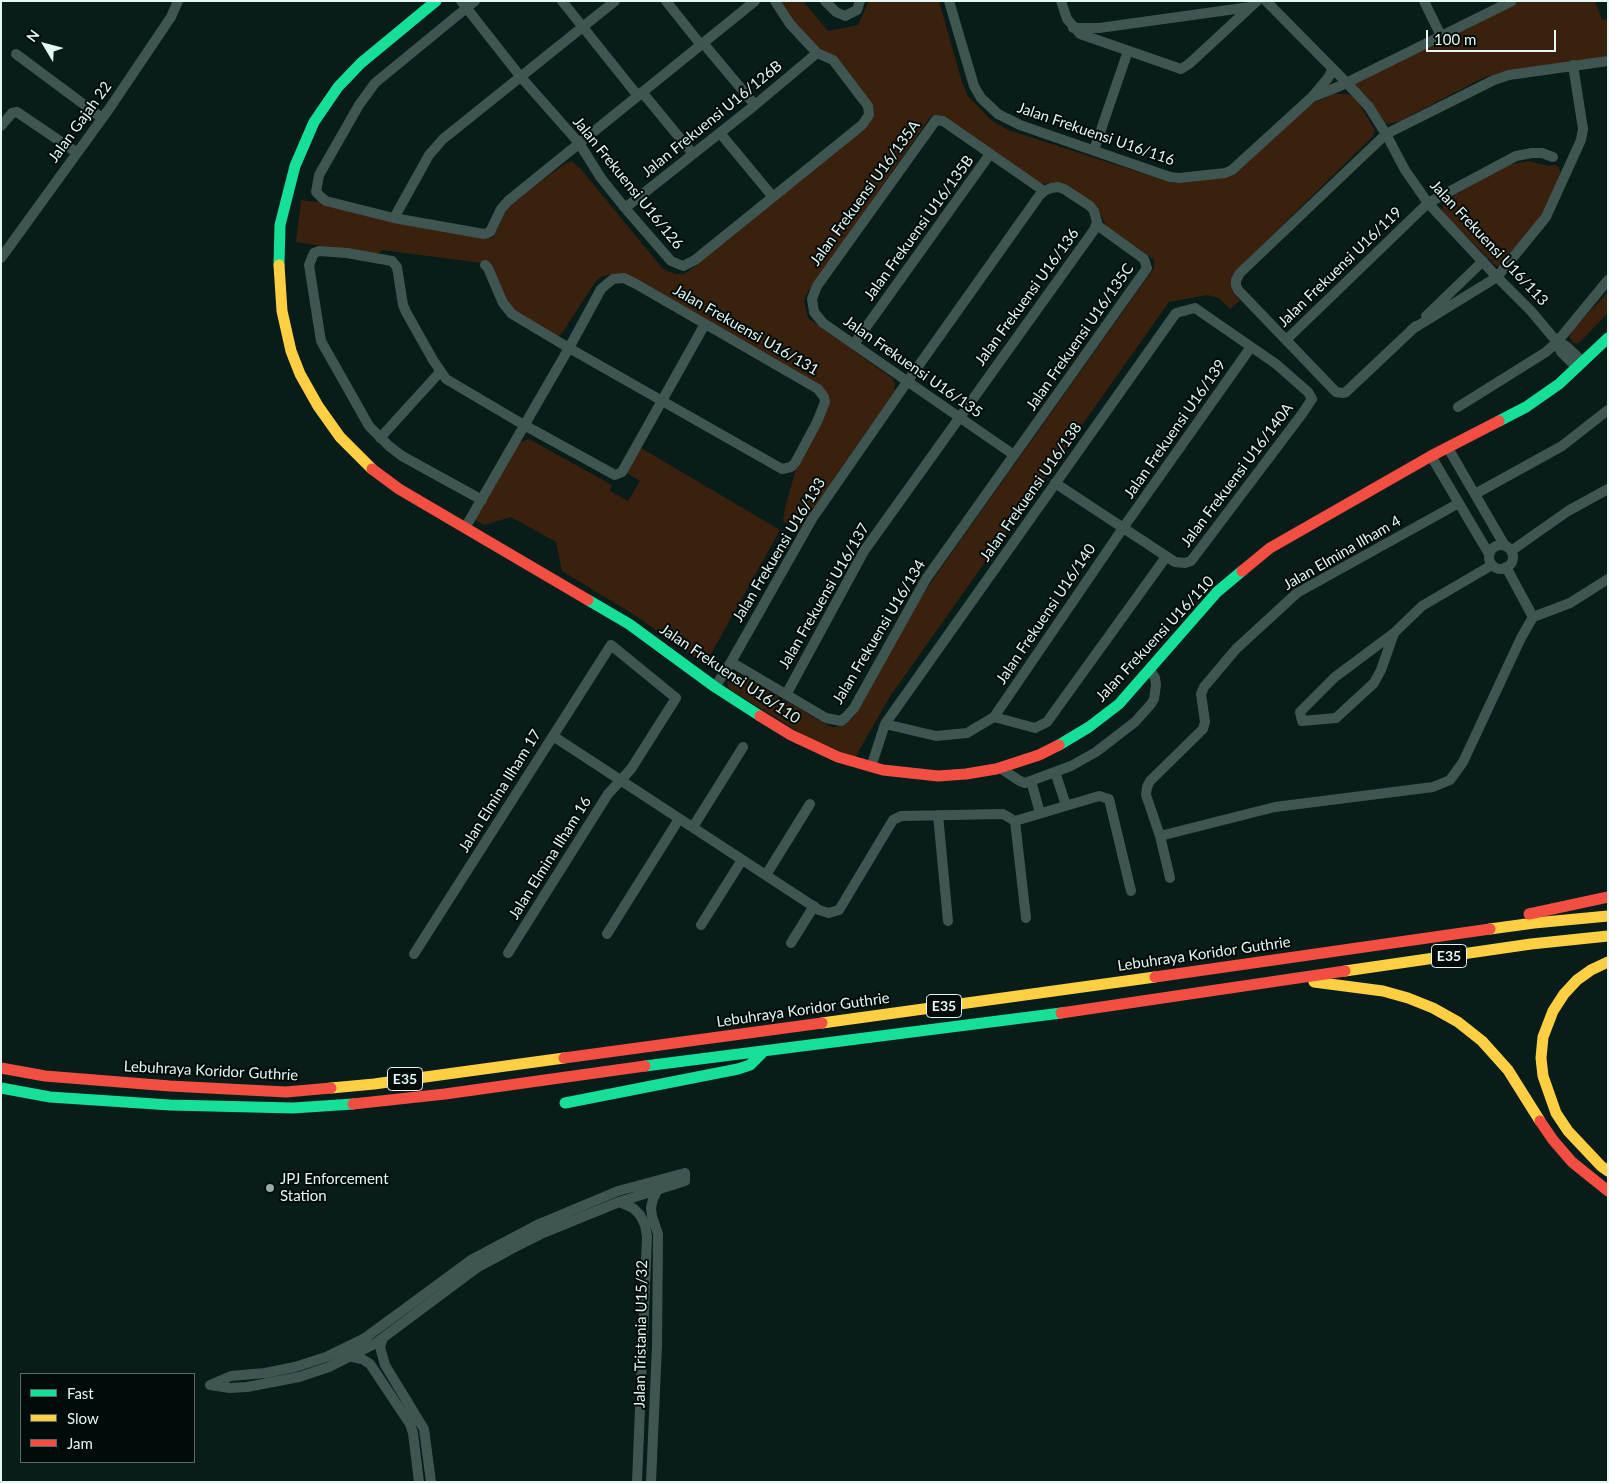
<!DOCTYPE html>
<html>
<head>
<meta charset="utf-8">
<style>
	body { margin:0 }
	#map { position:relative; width:1609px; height:1483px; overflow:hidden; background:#081c1a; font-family:Lato,sans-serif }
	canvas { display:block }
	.frame { position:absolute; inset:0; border:2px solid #e3f7f4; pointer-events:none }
	.legend { position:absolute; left:20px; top:1373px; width:175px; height:90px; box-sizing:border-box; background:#010b09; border:1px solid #5b6967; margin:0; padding:6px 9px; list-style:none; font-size:15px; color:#e3f7f4 }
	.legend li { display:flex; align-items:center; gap:10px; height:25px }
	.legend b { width:25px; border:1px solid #5b6967 }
	.north { position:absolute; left:20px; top:20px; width:50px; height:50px; -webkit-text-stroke:4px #010b09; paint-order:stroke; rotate:307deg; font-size:14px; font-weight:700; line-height:20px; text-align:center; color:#e3f7f4 }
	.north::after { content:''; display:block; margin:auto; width:18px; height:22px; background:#e3f7f4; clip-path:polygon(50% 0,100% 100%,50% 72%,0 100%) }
	.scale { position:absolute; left:1426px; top:30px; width:130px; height:22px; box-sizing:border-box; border:2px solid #e3f7f4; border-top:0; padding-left:6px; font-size:15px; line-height:18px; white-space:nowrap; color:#e3f7f4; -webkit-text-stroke:4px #010b09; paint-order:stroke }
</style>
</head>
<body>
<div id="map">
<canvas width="1609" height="1483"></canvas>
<div class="frame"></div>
<ul class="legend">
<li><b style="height:6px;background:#16e098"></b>Fast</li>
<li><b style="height:6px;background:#ffcf43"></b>Slow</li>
<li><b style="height:6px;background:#f24e42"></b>Jam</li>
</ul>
<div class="north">N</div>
<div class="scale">100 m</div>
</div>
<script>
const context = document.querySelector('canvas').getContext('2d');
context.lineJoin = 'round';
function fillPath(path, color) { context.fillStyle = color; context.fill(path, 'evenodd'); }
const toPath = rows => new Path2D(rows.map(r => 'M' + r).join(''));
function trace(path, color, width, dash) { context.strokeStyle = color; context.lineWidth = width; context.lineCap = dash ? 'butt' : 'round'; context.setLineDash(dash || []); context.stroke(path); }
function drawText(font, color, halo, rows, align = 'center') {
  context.font = font + ' Lato,sans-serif'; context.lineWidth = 4; context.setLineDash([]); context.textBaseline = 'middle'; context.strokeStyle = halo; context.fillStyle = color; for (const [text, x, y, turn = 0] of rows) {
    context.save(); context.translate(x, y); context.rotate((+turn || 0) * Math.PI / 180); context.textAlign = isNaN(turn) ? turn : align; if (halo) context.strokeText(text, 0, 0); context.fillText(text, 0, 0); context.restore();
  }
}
const green = toPath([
	[774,1,803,1,828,31,858,25,869,1,939,1,962,82,968,96,991,120,1008,130,1173,183,1227,176,1311,104,1333,94,1346,94,1352,96,1357,100,1375,130,1373,136,1240,267,1232,286,1234,293,1240,301,1230,309,1219,298,1207,295,1169,302,889,698,856,756,851,756,807,737,729,689,727,684,729,676,734,672,738,673,827,725,833,727,842,726,853,718,924,593,943,565,1154,268,1154,260,1149,256,1106,226,1097,206,1064,183,1056,182,1045,184,1038,182,942,115,931,116,806,295,804,302,808,318,892,378,895,383,894,392,798,530,783,521,785,508,797,465,824,412,819,390,621,276,611,274,601,277,596,281,562,333,558,336,512,316,481,263,382,250,378,254,375,254,296,242,301,200,324,203,401,224,493,238,507,208,514,201,566,163,571,161,580,168,663,269,676,274,684,274,690,270,866,128,870,119,839,61,817,53],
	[1521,1,1595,1,1602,20,1608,19,1608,58,1499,73,1481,79,1398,122,1388,124,1385,123,1370,100,1356,86,1355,83,1357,81],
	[1529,161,1549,166,1555,165,1559,167,1561,175,1545,211,1500,267,1496,266,1442,212,1443,202,1507,165],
	[1608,292,1608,313,1580,342,1576,344,1572,342,1570,337,1572,330],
	[529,439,612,485,610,491,628,501,640,481,622,470,636,445,780,530,705,665,636,616,562,571,556,542,511,517,484,525,474,519,520,442]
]);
const street = toPath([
	[461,1,520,76,579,143,601,178,625,208,671,261,683,266,695,260,862,125,869,115,868,106,833,60,817,53,790,24,775,1],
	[475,1,375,83,359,105,319,175,316,192,321,197,326,201,394,218,429,155,443,139,615,1],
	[562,1,638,96],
	[666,1,701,45],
	[825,1,836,12,845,16,857,10,860,1],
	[949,1,974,86,981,98,998,114,1020,125,1170,177,1179,178,1225,173,1232,170,1312,97,1328,78,1333,69],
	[1061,1,1067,19,1080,34,1181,69,1189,64,1257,1],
	[1266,1,1346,82,1369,107,1386,134,1405,170,1428,203,1497,277,1531,311,1557,342,1561,352,1577,368],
	[1424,1,1441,36],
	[1073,28,1099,28,1250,7],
	[703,43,755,105],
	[16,54,102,118],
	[642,92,693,154],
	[1312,97,1340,86,1512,1],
	[1,126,12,113,17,112,76,152],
	[720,133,773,197],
	[1094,150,1128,51],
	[1553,157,1542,153,1532,153,1516,156,1428,203,1286,340,1238,290,1236,285,1236,280,1240,273,1386,134,1494,80,1509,75,1608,61],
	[625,208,755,105,817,53],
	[394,218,484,234,490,232,501,209,508,201,755,1],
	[1,258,109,109,171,17,178,1],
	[1426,316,1483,261],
	[1411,330,1497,277,1546,217,1581,140,1583,129,1573,65],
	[1286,340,1336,392,1343,393,1346,392,1416,326],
	[1557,342,1566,346,1583,362],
	[854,344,990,154],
	[1458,407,1546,352,1557,342,1608,280],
	[380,438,440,372],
	[1448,448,1505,546],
	[1014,455,823,323,814,312,812,299,817,286,936,120,943,121,1044,191],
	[1431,456,1489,554],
	[1475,494,1562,446,1608,410],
	[482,500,402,456,389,446,369,426,321,341,309,265,314,253,319,251,347,253,392,261,397,267,403,305,406,312,433,360,446,379,524,425,615,475,622,472,705,324],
	[465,528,569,348,601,289,613,279,624,278,636,284,818,389,824,397,825,402,817,422,795,463,791,467,782,469,569,348,512,314,503,303,488,268,485,265],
	'1489 557a12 12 0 1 1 24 0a12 12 0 1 1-24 0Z',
	[1511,551,1568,511,1608,489],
	[1506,567,1533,617],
	[1533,617,1570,603,1608,579],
	[1394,633,1381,670,1374,683,1336,718,1302,721,1300,712,1335,677,1394,633,1422,606,1492,565],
	[731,662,826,718,841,721,846,717,854,708,926,579,1147,268,1144,259,1097,225],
	[715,687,731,662,812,519,907,382,1039,196,1044,191,1051,188,1058,187,1064,189,1090,206,1094,211,1097,222,1094,230,864,551,787,693],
	[994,717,1123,528,1251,347],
	[885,724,936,736,967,733,994,717,1035,728,1047,722,1166,557],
	[553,736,819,910,829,913,839,910,893,820,901,816,1003,814,1015,821,1099,796,1109,799,1131,891],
	[871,767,885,724,1176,313,1195,308,1276,364,1308,392,1312,399,1302,414,1191,561,1185,563,1175,562,1055,483],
	[1000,768,1020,781,1025,783,1071,766,1096,752,1135,722,1151,704,1154,699,1156,685,1155,678,1150,670],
	[1055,772,1066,805],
	[1031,781,1040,813],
	[938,815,948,921],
	[1015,821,1026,918],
	[693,827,743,747],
	[1160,836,1275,807,1433,787,1450,780,1463,762,1521,638,1533,617],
	[766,875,810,804],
	[1170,878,1160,836,1146,795,1147,787,1150,781,1203,729,1205,722,1201,694,1204,687,1236,649,1297,593,1459,503],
	[701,925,742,860],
	[607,934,679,819],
	[791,943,814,906],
	[414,954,611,645,676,698,631,769,608,794,508,953],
	[685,1173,685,1181,619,1202,543,1233,517,1246,478,1267,376,1343,329,1367,299,1377,247,1387,230,1388,210,1385,231,1376,265,1373,295,1367,326,1357,365,1338,471,1260,539,1224,618,1191,685,1173],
	[619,1202,633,1208,640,1215,645,1225,647,1237,637,1482],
	[383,1338,380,1347,385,1365,424,1429,431,1482],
	[352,1357,362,1359,370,1364,410,1424,413,1433,419,1482],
	[651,1482,657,1346,658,1234,652,1216,651,1208,653,1199,658,1189]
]);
const fast = toPath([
	[279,265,280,225,295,166,314,122,338,87,361,63,436,1],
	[1499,421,1526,407,1559,384,1608,338],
	[588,600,629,624,715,687,760,716],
	[1059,745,1089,727,1119,704,1217,592,1242,571],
	[645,1066,1061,1013],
	[1,1088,50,1097,170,1105,293,1108,353,1104],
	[565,1103,738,1069,750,1065,763,1052]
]);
const slow = toPath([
	[279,265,282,311,291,351,300,374,318,406,340,437,372,469],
	[1490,929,1534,923,1608,916],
	[1608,962,1591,970,1577,980,1564,994,1553,1011,1543,1037,1541,1058,1543,1076,1556,1113,1568,1131,1601,1166,1608,1171],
	[1345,971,1531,944,1608,936],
	[1314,982,1383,991,1408,998,1433,1008,1458,1022,1482,1041,1508,1070,1540,1121],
	[822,1023,1155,977],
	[331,1088,374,1084,564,1058]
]);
const jam = toPath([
	[372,469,399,489,588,600],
	[1242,571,1270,548,1431,456,1499,421],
	[760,716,791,735,838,757,883,770,938,776,966,774,996,769,1039,755,1059,745],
	[1529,914,1608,897],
	[1155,977,1490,929],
	[1061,1013,1345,971],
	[564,1058,822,1023],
	[1,1068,45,1076,170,1086,286,1092,331,1088],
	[353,1104,445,1094,645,1066],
	[1540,1121,1553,1140,1572,1162,1608,1191]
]);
const markers = [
	[270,1188,5,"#96aaa8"]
];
const shields = [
	[1449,956,35],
	[944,1006,35],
	[405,1079,35]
];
const shieldNames = [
	["E35",1449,956],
	["E35",944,1006],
	["E35",405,1079]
];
const streetNames = [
	["Jalan Frekuensi U16/126B",712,119,-39],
	["Jalan Gajah 22",80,122,-54],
	["Jalan Frekuensi U16/116",1096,134,19],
	["Jalan Frekuensi U16/126",628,183,51],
	["Jalan Frekuensi U16/135A",865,193,-54],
	["Jalan Frekuensi U16/135B",919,228,-54],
	["Jalan Frekuensi U16/113",1489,243,47],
	["Jalan Frekuensi U16/119",1340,267,-44],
	["Jalan Frekuensi U16/136",1027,297,-54],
	["Jalan Frekuensi U16/131",746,330,30],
	["Jalan Frekuensi U16/135C",1080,337,-55],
	["Jalan Frekuensi U16/135",913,367,35],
	["Jalan Frekuensi U16/139",1175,429,-55],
	["Jalan Frekuensi U16/140A",1237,475,-53],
	["Jalan Frekuensi U16/138",1031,492,-55],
	["Jalan Frekuensi U16/133",779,550,-59],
	["Jalan Elmina Ilham 4",1342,553,-30],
	["Jalan Frekuensi U16/137",824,596,-60],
	["Jalan Frekuensi U16/140",1046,614,-56],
	["Jalan Frekuensi U16/134",879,632,-59],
	["Jalan Frekuensi U16/110",1155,639,-47],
	["Jalan Frekuensi U16/110",730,674,34],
	["Jalan Elmina Ilham 17",500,791,-58],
	["Jalan Elmina Ilham 16",550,858,-58],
	["Lebuhraya Koridor Guthrie",1204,954,-8],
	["Lebuhraya Koridor Guthrie",803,1010,-8],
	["Lebuhraya Koridor Guthrie",211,1071,3],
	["Jalan Tristania U15/32",641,1334,-89]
];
const poiNames = [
	["JPJ Enforcement",280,1179],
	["Station",280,1196]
];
fillPath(green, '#39210d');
trace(street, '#3f5552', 10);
trace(fast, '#16e098', 11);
trace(slow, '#ffcf43', 11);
trace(jam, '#f24e42', 11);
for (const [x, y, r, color] of markers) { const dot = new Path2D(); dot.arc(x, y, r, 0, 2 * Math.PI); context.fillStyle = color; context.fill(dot); trace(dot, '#010b09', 2); }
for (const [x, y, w] of shields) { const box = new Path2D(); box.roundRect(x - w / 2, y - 11.5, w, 23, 4); context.fillStyle = '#010b09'; context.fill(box); trace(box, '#e3f7f4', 1); }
drawText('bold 14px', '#e3f7f4', null, shieldNames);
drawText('15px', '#e3f7f4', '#010b09', streetNames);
drawText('15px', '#e3f7f4', '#010b09', poiNames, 'left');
</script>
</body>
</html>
